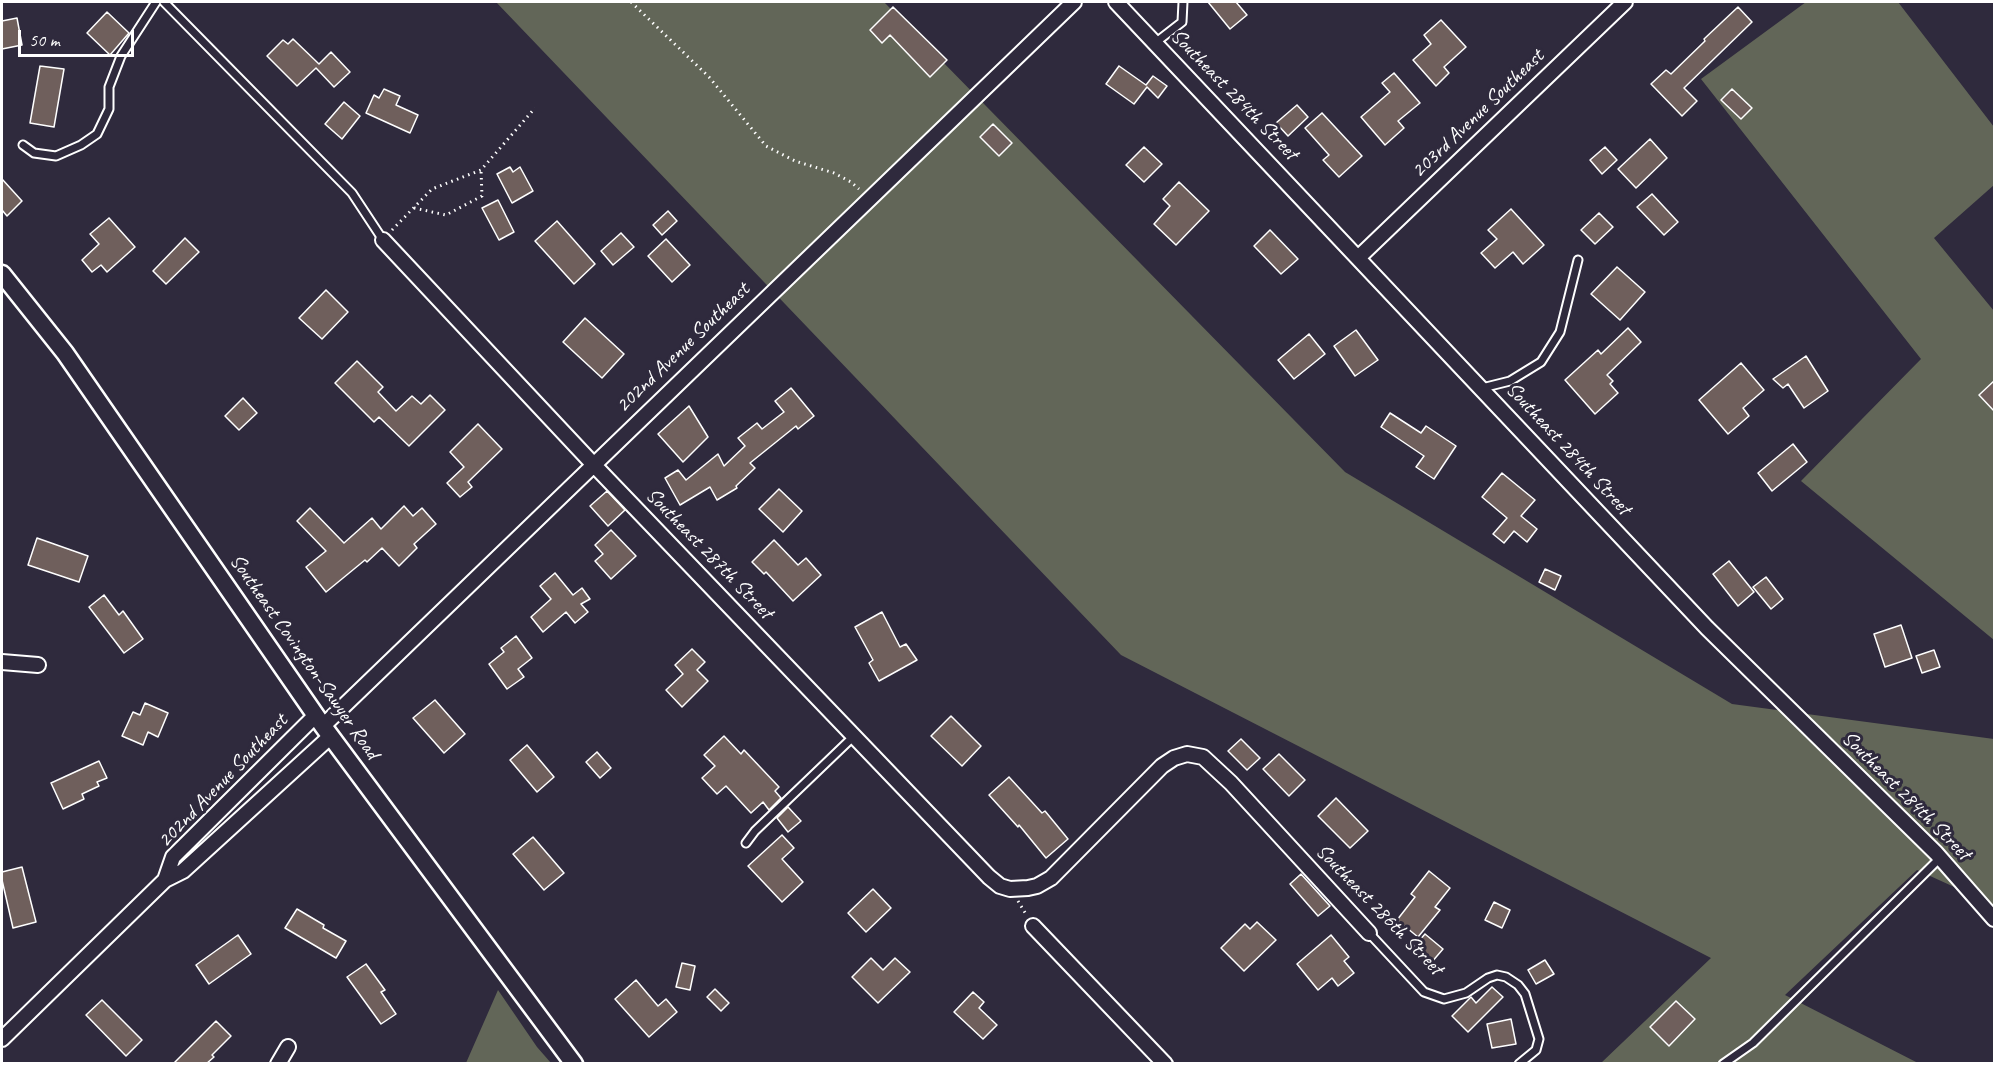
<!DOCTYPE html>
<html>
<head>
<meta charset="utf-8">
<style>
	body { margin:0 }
	#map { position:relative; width:1996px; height:1065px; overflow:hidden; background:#2f2a3d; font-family:Caveat,sans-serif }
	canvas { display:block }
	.frame { position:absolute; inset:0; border:3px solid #fff; pointer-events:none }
	.scale { position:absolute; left:18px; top:30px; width:116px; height:27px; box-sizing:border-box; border:3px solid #fff; border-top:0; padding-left:8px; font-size:18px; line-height:21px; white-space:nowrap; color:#fff; -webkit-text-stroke:4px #2f2a3d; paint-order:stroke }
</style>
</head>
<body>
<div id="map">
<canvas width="1996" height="1065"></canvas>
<div class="frame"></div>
<div class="scale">50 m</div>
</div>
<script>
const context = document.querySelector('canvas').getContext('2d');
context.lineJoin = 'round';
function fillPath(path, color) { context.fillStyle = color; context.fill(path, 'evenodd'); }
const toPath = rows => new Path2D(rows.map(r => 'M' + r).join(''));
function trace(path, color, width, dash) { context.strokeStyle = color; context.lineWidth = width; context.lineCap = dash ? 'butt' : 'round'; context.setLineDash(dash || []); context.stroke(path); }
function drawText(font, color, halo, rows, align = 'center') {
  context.font = font + ' Caveat,sans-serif'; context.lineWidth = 6; context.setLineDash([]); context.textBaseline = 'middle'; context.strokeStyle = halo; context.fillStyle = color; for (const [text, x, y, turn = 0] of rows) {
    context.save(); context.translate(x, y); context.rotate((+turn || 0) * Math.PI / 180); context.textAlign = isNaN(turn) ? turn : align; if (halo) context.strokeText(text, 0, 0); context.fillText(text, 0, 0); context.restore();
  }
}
const green = toPath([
	[496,2,884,2,1345,472,1732,704,1994,739,1994,919,1974,896,1917,870,1785,995,1918,1063,1601,1063,1711,958,1121,655],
	[1806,2,1898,2,1994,127,1994,185,1934,238,1994,311,1994,640,1801,481,1921,359,1701,79],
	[498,990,537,1047,551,1063,466,1063]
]);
const building = toPath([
	[1208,2,1236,2,1247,15,1230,29,1208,2],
	[893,7,947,60,930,77,890,35,882,43,870,30,893,7],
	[1738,7,1752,22,1684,88,1697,101,1682,116,1651,84,1666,70,1671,74,1705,41,1704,39,1738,7],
	[107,12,129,33,110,55,87,33,107,12],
	[17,18,22,45,2,49,2,21,17,18],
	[1441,20,1466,47,1444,67,1449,73,1436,86,1413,60,1431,44,1424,35,1441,20],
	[293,39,319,64,331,52,350,72,334,87,316,68,297,86,267,56,283,40,288,44,293,39],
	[40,66,64,69,54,127,30,123,40,66],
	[1119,66,1146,85,1153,76,1167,86,1158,98,1147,87,1134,104,1106,84,1119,66],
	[1394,73,1420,103,1398,121,1404,128,1385,145,1361,117,1390,92,1382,83,1394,73],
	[384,89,400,96,396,105,418,115,410,133,366,113,374,95,379,98,384,89],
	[1732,89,1752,108,1741,119,1721,100,1732,89],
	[344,102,360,116,342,139,325,124,344,102],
	[1297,105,1308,117,1288,136,1276,123,1297,105],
	[1322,113,1362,156,1339,177,1323,160,1329,155,1305,128,1322,113],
	[993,124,1012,143,999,156,980,137,993,124],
	[1650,139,1667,158,1636,188,1618,169,1650,139],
	[1144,147,1162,164,1144,182,1126,165,1144,147],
	[1605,147,1617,160,1602,174,1590,160,1605,147],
	[510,167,513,172,520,167,533,191,512,203,497,174,510,167],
	[2,179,22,201,7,216,2,210,2,179],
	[1179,182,1209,211,1176,245,1154,224,1170,206,1163,199,1179,182],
	[1652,194,1678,222,1664,235,1637,207,1652,194],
	[498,200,514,232,499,240,482,208,498,200],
	[1511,209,1544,245,1523,264,1513,252,1495,268,1481,253,1497,239,1488,230,1511,209],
	[668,211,677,221,662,235,653,225,668,211],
	[1599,213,1613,227,1595,244,1581,230,1599,213],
	[109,218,135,247,107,272,101,265,92,272,82,260,99,244,90,234,109,218],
	[557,221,595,264,574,284,535,241,557,221],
	[1270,230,1298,259,1281,274,1254,246,1270,230],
	[621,233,634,247,613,265,601,251,621,233],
	[185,238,199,252,166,284,153,271,185,238],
	[666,239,690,265,672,282,648,256,666,239],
	[1617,267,1645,292,1620,320,1591,294,1617,267],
	[326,290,348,312,322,339,299,318,326,290],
	[585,318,624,354,602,378,563,342,585,318],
	[1628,328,1641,342,1607,375,1613,381,1610,384,1618,393,1595,414,1565,380,1598,350,1601,354,1628,328],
	[1356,330,1378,360,1355,376,1334,346,1356,330],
	[1309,334,1325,354,1294,379,1278,360,1309,334],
	[1806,356,1828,391,1804,408,1788,384,1783,388,1773,379,1806,356],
	[357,361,383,387,378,392,396,411,412,396,421,404,430,395,445,410,409,446,379,417,374,422,335,383,357,361],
	[1741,363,1764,390,1743,408,1749,416,1728,434,1699,400,1741,363],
	[1995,380,1995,412,1979,395,1995,380],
	[791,388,814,416,798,429,796,426,750,463,755,468,736,486,737,488,717,500,710,487,680,505,665,478,678,470,686,480,718,454,724,466,745,446,738,438,757,423,762,429,784,412,775,401,791,388],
	[243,398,257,413,239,430,225,416,243,398],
	[689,406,708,437,683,462,658,434,689,406],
	[1390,413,1421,433,1426,426,1456,446,1434,479,1416,467,1424,456,1381,427,1390,413],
	[478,424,502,449,468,482,472,487,460,497,447,483,464,467,450,452,478,424],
	[1793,444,1807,462,1772,491,1758,473,1793,444],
	[1502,473,1535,500,1521,516,1537,529,1527,542,1514,531,1504,543,1493,534,1507,518,1482,497,1502,473],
	[779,489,802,511,783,532,759,509,779,489],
	[607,491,625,510,608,526,590,506,607,491],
	[404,506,413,516,422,508,436,524,414,544,417,548,399,566,382,548,367,562,365,560,326,592,306,567,326,551,297,521,310,508,344,543,372,518,381,529,404,506],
	[611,530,636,556,611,579,595,561,603,554,595,545,611,530],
	[37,538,88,556,79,582,28,565,37,538],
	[774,540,798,565,806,558,821,575,793,601,766,572,764,574,752,562,774,540],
	[1729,561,1754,592,1738,606,1713,574,1729,561],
	[1545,569,1561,576,1555,590,1539,582,1545,569],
	[555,573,573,595,582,588,590,599,581,604,588,612,575,623,566,612,543,632,531,617,551,599,540,586,555,573],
	[1766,577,1783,599,1771,609,1753,587,1766,577],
	[104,595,119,615,123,611,143,639,124,653,89,607,104,595],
	[882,612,900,647,906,644,917,660,879,681,869,663,873,660,855,627,882,612],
	[1901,625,1912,658,1885,667,1874,634,1901,625],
	[516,636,532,658,518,669,524,677,507,689,489,664,504,652,501,648,516,636],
	[692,649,705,662,697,670,708,681,682,707,666,690,683,674,675,665,692,649],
	[1934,650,1940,667,1922,673,1916,656,1934,650],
	[435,700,465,734,444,753,413,718,435,700],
	[145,703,168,713,158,737,148,732,143,745,122,736,133,712,140,715,145,703],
	[951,716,981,746,962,766,931,736,951,716],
	[724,736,741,754,744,750,779,787,775,791,781,798,769,810,763,802,751,813,726,786,717,794,702,778,715,766,704,755,724,736],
	[1241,739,1260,758,1247,770,1228,751,1241,739],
	[527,745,554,777,537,792,510,760,527,745],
	[597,752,611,768,600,778,586,762,597,752],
	[1279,754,1305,780,1289,796,1263,769,1279,754],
	[99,761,107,778,97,782,99,786,82,794,84,799,63,809,51,783,99,761],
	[1009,777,1042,813,1045,811,1068,839,1046,858,1019,825,1018,827,989,795,1009,777],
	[1336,798,1368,831,1350,848,1318,816,1336,798],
	[788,807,801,821,788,832,777,818,788,807],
	[782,835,794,848,782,859,803,882,782,902,748,866,782,835],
	[533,837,564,873,544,890,513,854,533,837],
	[22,867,36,922,13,928,2,880,2,872,22,867],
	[1429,871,1450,888,1435,907,1440,910,1418,937,1397,920,1415,897,1411,894,1429,871],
	[1301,874,1330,906,1318,916,1290,884,1301,874],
	[873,889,891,908,866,932,848,913,873,889],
	[1494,902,1510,910,1502,928,1485,920,1494,902],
	[297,909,324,925,323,928,346,941,336,958,285,928,297,909],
	[1257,922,1276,940,1244,971,1221,948,1245,924,1250,929,1257,922],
	[1425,934,1443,949,1431,963,1413,948,1425,934],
	[238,935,251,954,209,984,196,965,238,935],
	[1331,935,1349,957,1344,961,1354,973,1338,986,1332,978,1318,990,1297,964,1331,935],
	[871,958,883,970,895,958,910,972,878,1003,852,977,871,958],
	[1545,960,1554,974,1536,984,1528,970,1545,960],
	[682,963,695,966,690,990,676,987,682,963],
	[366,964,385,990,381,992,396,1014,381,1024,347,977,366,964],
	[636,980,658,1006,666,999,677,1012,649,1037,615,999,636,980],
	[1492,987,1503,997,1468,1032,1452,1016,1471,997,1476,1003,1492,987],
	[715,989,729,1003,721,1011,707,997,715,989],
	[973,992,984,1002,979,1008,997,1025,983,1039,954,1012,973,992],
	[102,1000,142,1040,126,1056,86,1015,102,1000],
	[1676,1001,1695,1019,1669,1046,1650,1027,1676,1001],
	[1511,1019,1516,1044,1492,1048,1487,1024,1511,1019],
	[216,1021,231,1036,212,1055,214,1057,206,1064,173,1064,216,1021]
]);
const path = toPath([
	[631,2,709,77,766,146,795,161,834,173,851,182,859,189],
	[414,208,446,215,482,196,481,170],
	[392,230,432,189,481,170,535,108],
	[1018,901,1027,916]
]);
const service = toPath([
	[164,2,352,193,383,240],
	[1155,43,1182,22,1183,2],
	[23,145,34,153,56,156,81,145,97,134,109,109,109,87,121,56,156,2],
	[1482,388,1510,381,1541,362,1560,332,1578,260],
	[746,843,755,831,854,736],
	[1369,933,1424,992,1444,999,1466,993,1488,978,1497,975,1506,977,1518,985,1525,994,1539,1039,1536,1050,1519,1064],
	[1723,1064,1753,1043,1940,858]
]);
const minor = toPath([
	[1116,2,1707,628,1936,853,1994,919],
	[383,240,593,464,989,877,1000,886,1010,889,1028,888,1037,886,1051,878,1162,766,1174,758,1187,754,1203,757,1231,783,1369,933],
	[1359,257,1625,2],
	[2,662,38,665],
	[316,715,173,857,165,880,183,871,331,736],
	[323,726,1074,2],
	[1033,926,1165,1064],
	[2,1039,165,880],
	[278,1064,288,1047]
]);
const tertiary = toPath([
	[2,274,65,353,323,726,574,1064]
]);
const streetNames = [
	["Southeast 284th Street",1234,95,46],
	["203rd Avenue Southeast",1478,114,-44],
	["202nd Avenue Southeast",683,348,-44],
	["Southeast 284th Street",1568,449,47],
	["Southeast 287th Street",709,554,46],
	["Southeast Covington-Sawyer Road",304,657,55],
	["202nd Avenue Southeast",223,781,-46],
	["Southeast 284th Street",1906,796,45],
	["Southeast 286th Street",1379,910,46]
];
fillPath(green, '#626658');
fillPath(building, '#6f5f5c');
trace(building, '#fff', 1.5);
trace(service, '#fff', 11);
trace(minor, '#fff', 18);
trace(tertiary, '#fff', 21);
trace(path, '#fff', 3, [1.5, 4.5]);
trace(service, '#2f2a3d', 7);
trace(minor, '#2f2a3d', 14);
trace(tertiary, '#2f2a3d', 16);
drawText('21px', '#fff', '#2f2a3d', streetNames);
</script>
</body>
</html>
